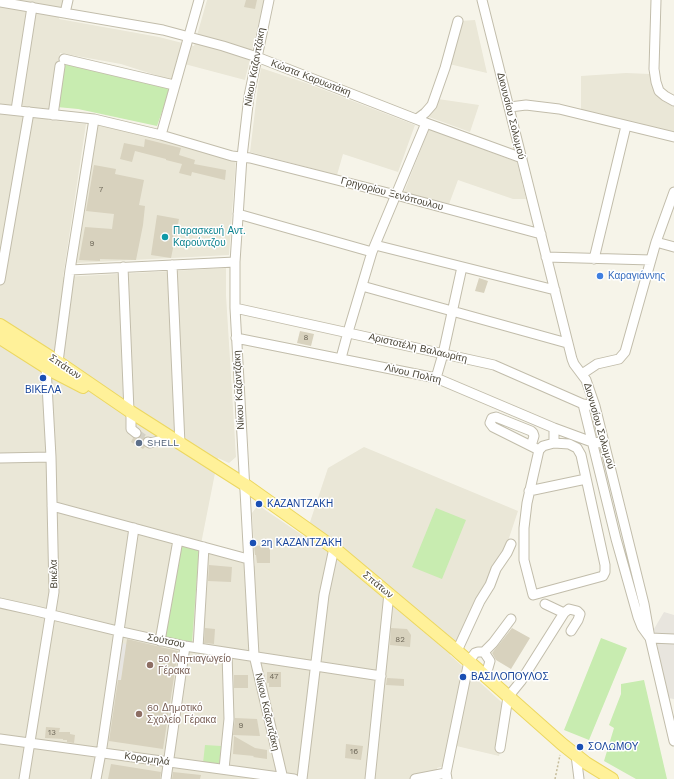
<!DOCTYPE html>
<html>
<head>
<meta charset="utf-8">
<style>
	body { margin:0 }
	canvas { display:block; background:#f6f4e9 }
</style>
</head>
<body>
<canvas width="674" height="779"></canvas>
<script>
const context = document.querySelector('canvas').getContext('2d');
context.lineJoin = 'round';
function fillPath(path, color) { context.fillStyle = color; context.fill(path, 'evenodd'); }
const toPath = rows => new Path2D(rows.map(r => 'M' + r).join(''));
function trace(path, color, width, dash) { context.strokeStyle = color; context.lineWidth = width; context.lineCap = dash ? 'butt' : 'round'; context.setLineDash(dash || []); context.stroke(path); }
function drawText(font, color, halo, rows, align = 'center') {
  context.font = font + ' "Work Sans",sans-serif'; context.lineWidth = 3; context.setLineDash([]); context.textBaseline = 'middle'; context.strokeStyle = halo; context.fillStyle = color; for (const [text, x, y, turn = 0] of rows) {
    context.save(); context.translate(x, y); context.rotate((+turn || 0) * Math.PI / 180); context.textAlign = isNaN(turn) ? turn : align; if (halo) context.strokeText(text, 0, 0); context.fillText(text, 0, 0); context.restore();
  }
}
const residential = toPath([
	[0,0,63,0,59,19,159,37,194,46,207,0,264,0,245,80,177,62,171,80,121,64,60,53,48,120,86,124,63,277,226,268,226,295,236,457,229,463,218,458,200,549,255,566,252,513,258,505,305,537,328,468,364,447,518,511,508,541,450,655,509,709,499,756,448,744,444,766,437,768,440,779,0,779],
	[475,20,487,73,449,64,460,21],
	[261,68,306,83,415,125,398,172,343,154,337,175,250,152,258,86],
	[626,73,650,74,655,91,658,97,665,102,674,106,674,134,581,111,581,76],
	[438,99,479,105,470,132,429,117],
	[98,124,236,158,229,255,76,263],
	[429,129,517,162,526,199,513,199,458,180,449,204,404,192]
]);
const industrial = toPath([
	[664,612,674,615,674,699,668,698,654,629]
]);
const green = toPath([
	[64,63,171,86,157,126,78,109,57,107],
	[436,508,466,520,442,579,412,567],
	[180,545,199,550,192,642,164,637],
	[601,638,627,648,589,740,564,730],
	[644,680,667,779,636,779,604,761,614,728,609,725,621,694,621,684],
	[205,745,221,746,219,765,203,763]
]);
const parking = toPath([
	[120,643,127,644,121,680,114,680]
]);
const building = toPath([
	[246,0,257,0,255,9,244,7],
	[145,139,181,148,179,155,195,160,194,164,226,170,225,180,192,172,191,176,179,173,182,164,166,160,166,159,135,151,132,162,120,159,124,143,144,147],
	[94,165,116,169,115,174,144,180,139,205,145,206,143,225,136,260,100,259,100,261,79,260,85,227,112,229,114,214,86,211],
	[157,215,179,219,171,258,151,255],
	[479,278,488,281,484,293,475,291],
	[300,331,314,334,311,346,297,343],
	[141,435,145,437,142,442,145,447,143,449,131,442,133,438,138,439],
	[270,545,270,563,257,563,256,555,255,555,254,546],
	[209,565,232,567,231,582,208,581],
	[205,628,215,629,214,644,204,643],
	[391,628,407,629,411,635,410,647,390,645],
	[512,628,530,638,511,669,496,660,492,653],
	[127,639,178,651,163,749,109,741,118,680,121,680],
	[267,672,281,672,281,687,269,687,269,683,267,683],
	[234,675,248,675,248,688,234,688],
	[387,678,404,679,404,686,386,685],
	[235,718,257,719,260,736,233,735],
	[46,727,60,728,59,732,70,732,70,734,75,735,74,743,67,742,67,740,63,740,63,739,45,738],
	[234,736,255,748,267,750,267,759,253,757,254,756,233,754],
	[346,744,363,746,361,760,345,758],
	[111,764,161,772,160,779,108,779],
	[173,772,201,775,200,779,172,779]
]);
const minorTunnel = toPath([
	[136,433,148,442]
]);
const path = toPath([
	[555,779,560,755]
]);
const minor = toPath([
	[269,0,249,96,242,157,235,262,235,308,254,655,283,779],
	[482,0,572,359,574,364,586,380,595,406,644,604,650,638,674,741],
	[656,0,654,69,656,82,659,91,665,96,674,101],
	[0,2,163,30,223,46,257,57,426,123,522,158],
	[65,13,68,0],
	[64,59,174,85],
	[510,107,526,105,559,109,674,137],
	[0,109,94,119,161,135,232,156,250,158,396,195,541,234],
	[16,110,32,7],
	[53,115,60,66],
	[417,119,425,113,432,105,445,68,458,21],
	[161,135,199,0],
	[238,214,372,252],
	[656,242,674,247],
	[375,245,555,290],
	[546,257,651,260],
	[594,259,626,126],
	[172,265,180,444],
	[123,267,129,411],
	[70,270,235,262],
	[0,280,29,112],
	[362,286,567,343],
	[235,308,494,365,583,404,595,406],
	[236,338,436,378,554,428,592,442,604,443],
	[341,358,348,332,372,252,426,123],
	[58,362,70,270,94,119],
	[582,374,597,364,619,359,625,352,656,242,674,192],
	[436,378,443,354,462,267],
	[583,404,616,539,638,617,642,627,650,638,674,639],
	[131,412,131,429,136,433],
	[148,442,150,443,172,438],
	[554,443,543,446,539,450,527,503,524,528,524,560,533,595,603,576,605,572,605,565,581,455,577,448,569,444,554,443,554,428],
	[531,446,493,427,490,423,492,418,496,417,531,431,533,433,534,436,531,446,539,450],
	[0,458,51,457],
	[529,491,586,479],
	[52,506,248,559],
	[0,603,36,611,118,631,185,646,381,676],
	[564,613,569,609,577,611,580,614,578,620,571,631],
	[160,641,178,540],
	[198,648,204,547],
	[457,651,480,601,490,585,496,569,507,553,511,544],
	[484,652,493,643,511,619],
	[0,739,294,779],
	[500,748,508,697,521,681,564,613,545,604],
	[576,755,579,779],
	[224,769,229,719,227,653],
	[24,779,54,592,51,457,46,367],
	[96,779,102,747,134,528],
	[166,779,185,646],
	[302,779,324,595,334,548],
	[370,779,389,593],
	[415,779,446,773],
	[447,779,446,773,469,661,475,653,478,652,484,652,490,661,488,668,484,675]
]);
const major = toPath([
	[0,325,58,362,131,412,244,484,334,548,457,651,562,744,586,763,612,779],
	[0,338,52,371,83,387]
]);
const markers = [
	[165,237,4,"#0f9aa8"],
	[600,276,4,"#3f7fe0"],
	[43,378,4,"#1a4fb4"],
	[139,443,4,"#5c6f8a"],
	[259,504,4,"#1a4fb4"],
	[253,543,4,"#1a4fb4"],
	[150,665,4,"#8d6e63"],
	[463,677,4,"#1a4fb4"],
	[139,714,4,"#8d6e63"],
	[580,747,4,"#1a4fb4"]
];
const numberNames = [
	["7",101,190],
	["9",92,244],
	["8",306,338],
	["82",400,640],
	["47",274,677],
	["9",241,726],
	["13",52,733],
	["16",354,752]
];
const streetNames = [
	["Νίκου Καζαντζάκη",255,67,-80],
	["Κώστα Καρυωτάκη",311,78,21],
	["Διονυσίου Σολωμού",511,116,76],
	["Γρηγορίου Ξενόπουλου",392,194,15],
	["Αριστοτέλη Βαλαωρίτη",418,348,13],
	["Σπάτων",65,367,34],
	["Λίνου Πολίτη",413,374,13],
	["Νίκου Καζαντζάκη",239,390,-93],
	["Διονυσίου Σολωμού",599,426,74],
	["Βικέλα",54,574,-91],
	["Σπάτων",378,585,40],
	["Σούτσου",166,641,12],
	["Νίκου Καζαντζάκη",267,712,77],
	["Κορομηλά",147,759,8]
];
const cultureNames = [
	["Παρασκευή Αντ.",173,231],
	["Καρούντζου",173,243]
];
const shopNames = [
	["Καραγιάννης",608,276]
];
const transitNames = [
	["ΒΙΚΕΛΑ",43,390,"center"],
	["ΚΑΖΑΝΤΖΑΚΗ",267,504],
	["2η ΚΑΖΑΝΤΖΑΚΗ",261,543],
	["ΒΑΣΙΛΟΠΟΥΛΟΣ",471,677],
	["ΣΟΛΩΜΟΥ",588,747]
];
const serviceNames = [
	["SHELL",147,443]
];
const educationNames = [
	["5ο Νηπιαγωγείο",158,659],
	["Γέρακα",158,671],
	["6ο Δημοτικό",147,708],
	["Σχολείο Γέρακα",147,720]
];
fillPath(residential, '#eae7d7');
fillPath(industrial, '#e8e5de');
fillPath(green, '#c8ecb0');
fillPath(parking, '#e7e5e1');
fillPath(building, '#d8d2be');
trace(minorTunnel, '#d4d1c5', 9, [9, 4.5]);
trace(minor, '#c2bdab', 11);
trace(major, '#ecd761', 14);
trace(path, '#c5bc9b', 1.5, [2, 2]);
trace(minor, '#fff', 9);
trace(major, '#fff199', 12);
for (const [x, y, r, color] of markers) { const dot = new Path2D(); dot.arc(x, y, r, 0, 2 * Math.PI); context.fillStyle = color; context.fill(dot); trace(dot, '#fff', 1.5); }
drawText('8px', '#6e6859', null, numberNames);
drawText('10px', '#4a4537', '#fff', streetNames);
drawText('10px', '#0d838f', '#fff', cultureNames, 'left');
drawText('10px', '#366cbe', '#fff', shopNames, 'left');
drawText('10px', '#164399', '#fff', transitNames, 'left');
drawText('10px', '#4e5e75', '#fff', serviceNames, 'left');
drawText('10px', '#785e54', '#fff', educationNames, 'left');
</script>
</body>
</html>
